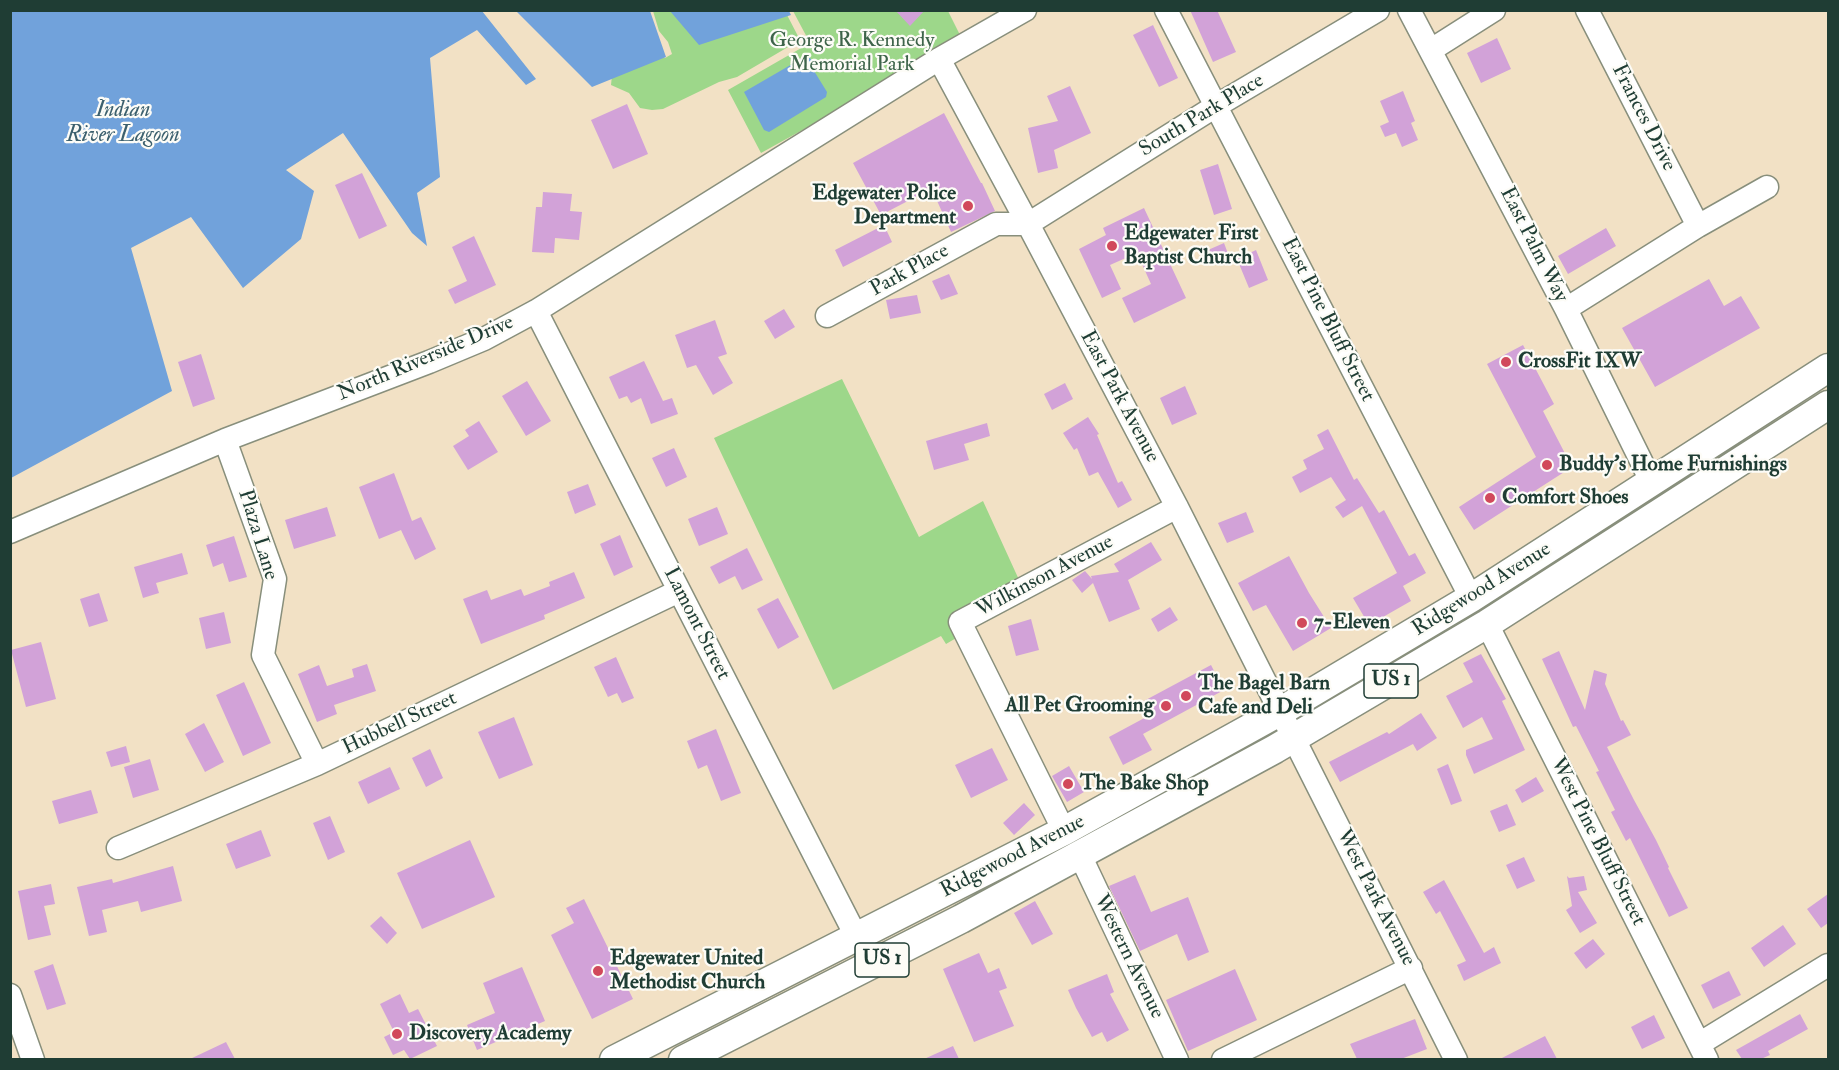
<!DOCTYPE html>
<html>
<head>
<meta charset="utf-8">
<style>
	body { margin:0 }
	#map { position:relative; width:1839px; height:1070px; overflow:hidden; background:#f2e1c5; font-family:"IM FELL Double Pica",serif }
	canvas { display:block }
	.frame { position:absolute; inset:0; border:12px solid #1f3d34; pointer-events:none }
</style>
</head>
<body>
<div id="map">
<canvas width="1839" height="1070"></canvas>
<div class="frame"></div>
</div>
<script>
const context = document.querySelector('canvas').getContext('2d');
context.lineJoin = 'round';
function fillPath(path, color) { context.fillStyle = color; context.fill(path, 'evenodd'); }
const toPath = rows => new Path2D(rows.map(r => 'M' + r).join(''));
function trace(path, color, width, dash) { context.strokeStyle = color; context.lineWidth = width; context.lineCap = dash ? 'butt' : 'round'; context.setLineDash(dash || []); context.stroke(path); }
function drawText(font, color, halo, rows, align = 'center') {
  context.font = font + ' "IM FELL Double Pica",serif'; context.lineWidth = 4.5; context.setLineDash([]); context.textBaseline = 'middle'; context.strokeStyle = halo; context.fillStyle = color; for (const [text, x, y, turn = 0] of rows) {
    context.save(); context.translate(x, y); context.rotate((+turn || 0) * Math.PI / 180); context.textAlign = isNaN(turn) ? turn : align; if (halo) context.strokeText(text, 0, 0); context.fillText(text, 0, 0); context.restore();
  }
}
const green = toPath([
	[653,11,785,11,800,40,737,77,719,82,663,109,652,110,640,108,629,93,611,85,612,75,654,52,665,58,672,54,668,42,659,31],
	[793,11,948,11,963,41,761,153,728,90,810,43],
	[842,379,919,537,983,501,1020,582,958,637,946,644,941,636,833,690,714,438]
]);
const water = toPath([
	[11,10,482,11,536,79,526,85,477,30,430,58,440,177,417,193,427,246,412,233,343,133,286,170,314,191,301,239,243,288,191,217,131,248,172,391,11,478],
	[516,11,650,11,666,57,592,87],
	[789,11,791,15,699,45,670,11],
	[806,56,811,59,811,66,827,92,826,97,769,132,764,130,744,92]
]);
const building = toPath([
	[895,10,925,10,910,26],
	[1190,10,1217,10,1236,52,1213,62],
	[1153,25,1178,78,1159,87,1133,35],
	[1497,38,1511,69,1481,83,1467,53],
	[1070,86,1091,133,1054,150,1058,168,1038,173,1028,128,1058,121,1047,96],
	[1403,91,1415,121,1411,123,1418,140,1402,147,1396,133,1385,137,1380,126,1389,122,1380,101],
	[627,104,648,154,613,169,591,120],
	[944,113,981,183,982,183,995,211,951,232,934,194,930,196,927,191,881,215,853,163],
	[1218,164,1232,209,1214,215,1200,170],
	[362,173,387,226,359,239,335,185],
	[543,192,572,194,570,211,582,212,579,240,555,238,554,253,532,252,536,207,542,207],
	[1144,208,1186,298,1134,323,1122,298,1151,284,1137,253,1110,265,1121,289,1102,298,1079,249,1106,235,1103,228],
	[884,225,892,242,843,267,835,250],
	[1606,228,1616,246,1568,274,1558,256],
	[474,236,496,285,455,304,448,290,467,281,452,247],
	[1224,243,1230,259,1215,265,1208,250],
	[1256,250,1268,280,1249,288,1237,259],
	[949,274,958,294,941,300,932,281],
	[1709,279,1724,306,1741,296,1760,328,1655,387,1622,328],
	[917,295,921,313,890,319,886,300],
	[784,309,795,327,775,339,764,321],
	[715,320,727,354,718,357,733,383,713,395,696,365,687,368,675,335],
	[1523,345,1554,404,1543,411,1572,467,1474,530,1459,507,1536,457,1487,364],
	[201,354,215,399,193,407,178,362],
	[644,361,663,401,672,398,678,414,651,424,641,398,631,403,627,396,619,399,609,377],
	[527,381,551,421,526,436,502,396],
	[1065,383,1073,399,1052,410,1044,394],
	[1185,386,1197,414,1172,425,1160,398],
	[1088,417,1099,434,1097,435,1118,483,1122,481,1132,500,1118,508,1098,472,1089,476,1077,448,1074,450,1063,433],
	[479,421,498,452,468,470,453,446,469,436,465,430],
	[987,423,990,436,964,444,969,460,934,470,926,441],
	[1328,429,1354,480,1357,478,1379,513,1384,510,1409,556,1415,553,1426,573,1403,586,1411,601,1369,625,1353,598,1397,573,1384,548,1362,506,1343,518,1335,507,1346,500,1331,477,1300,493,1292,477,1307,469,1303,460,1324,449,1317,435],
	[674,448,687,477,666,487,652,458],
	[394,473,412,521,421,517,436,549,415,560,401,530,379,539,359,487],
	[588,484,596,505,575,514,567,492],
	[327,507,336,536,294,549,285,520],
	[717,507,728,534,699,546,688,519],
	[1246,512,1254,532,1227,543,1218,523],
	[620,535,633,567,614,576,600,544],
	[234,536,247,577,229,582,223,563,213,567,206,545],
	[1151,542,1162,560,1128,580,1140,609,1109,622,1093,583,1082,593,1072,580,1085,571,1092,579,1091,576,1119,572,1114,564],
	[747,548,763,580,742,590,735,576,719,584,710,567],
	[182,553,188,574,156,583,159,593,143,598,134,567],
	[1289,556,1309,593,1331,628,1293,651,1266,605,1253,611,1238,583],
	[574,572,585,598,544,615,545,619,481,644,463,599,487,590,491,600,521,589,524,596,550,586,549,582],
	[99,593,108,621,89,627,80,599],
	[778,598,799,637,778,649,757,609],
	[1170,607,1178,620,1158,632,1151,619],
	[224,612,231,643,206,649,199,618],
	[1031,619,1039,650,1016,656,1008,626],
	[41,642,56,699,26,707,11,650],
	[1559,651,1585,710,1594,670,1607,674,1605,684,1621,721,1623,720,1631,735,1607,747,1634,800,1656,840,1669,867,1668,868,1688,908,1669,917,1630,838,1626,841,1611,812,1615,810,1596,772,1599,771,1576,726,1573,727,1542,659],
	[1481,654,1506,699,1502,701,1525,750,1474,774,1466,755,1466,750,1493,739,1482,717,1463,728,1446,696,1473,682,1463,663],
	[616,657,634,698,622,703,617,693,608,697,594,667],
	[367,664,376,691,334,705,337,714,317,722,298,674,319,665,327,686,354,677,352,669],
	[1211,665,1224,690,1143,734,1152,750,1123,765,1109,737,1150,715,1142,702],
	[244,682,271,743,243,756,216,695],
	[1421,713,1437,738,1417,751,1413,744,1340,782,1329,762,1387,732,1389,734],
	[514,717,533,765,499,779,478,732],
	[204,723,224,762,205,772,185,734],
	[716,729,741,793,721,801,707,765,698,769,687,741],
	[126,746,130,762,111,767,106,752],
	[992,748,1008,780,971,798,955,765],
	[430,749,443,778,426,787,412,758],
	[150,759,159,790,133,798,124,767],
	[1448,764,1462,801,1451,805,1437,769],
	[1069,766,1084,792,1067,802,1052,776],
	[390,767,400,789,368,804,358,782],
	[1536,777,1544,791,1522,803,1515,790],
	[91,790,98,813,59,824,52,801],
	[1024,803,1035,815,1014,835,1003,823],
	[1507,804,1516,825,1499,832,1490,811],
	[330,816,345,852,328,860,313,823],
	[261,830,271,856,236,869,226,844],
	[470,840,495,897,422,929,397,873],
	[1524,857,1535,881,1517,889,1506,865],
	[173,866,182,901,141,912,138,901,102,910,107,932,89,936,77,887,112,879,113,883],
	[1135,875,1151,912,1188,897,1209,952,1188,961,1177,934,1140,951,1109,886],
	[1567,876,1569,878,1584,876,1587,890,1578,892,1597,923,1580,933,1566,910,1572,906],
	[1444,880,1484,953,1494,947,1501,963,1464,981,1457,965,1466,961,1440,911,1436,914,1423,892],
	[51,884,55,904,44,906,51,935,28,940,18,891],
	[1828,894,1828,923,1821,928,1807,909],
	[584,899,633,999,592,1019,551,935,574,923,566,908],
	[1035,901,1053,934,1032,945,1014,913],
	[381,916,397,933,387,944,370,926],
	[1783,925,1796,944,1764,967,1751,948],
	[1593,939,1605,954,1586,969,1574,953],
	[979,953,988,973,999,968,1007,988,999,991,1014,1026,974,1042,943,969],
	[53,964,66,1004,47,1010,34,971],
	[522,967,545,1021,477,1050,467,1025,495,1013,483,983],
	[1235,969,1257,1020,1188,1051,1166,1000],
	[1729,971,1741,995,1713,1009,1701,985],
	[1107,974,1114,992,1110,994,1129,1030,1107,1042,1102,1032,1092,1037,1076,1008,1068,990],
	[400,994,409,1013,418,1009,437,1046,410,1059,404,1050,393,1055,384,1037,394,1032,380,1004],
	[1800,1014,1808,1029,1768,1051,1770,1055,1761,1059,1742,1059,1736,1050],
	[1654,1015,1665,1038,1642,1049,1631,1027],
	[1415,1019,1427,1049,1401,1059,1357,1059,1350,1044],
	[1545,1036,1557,1059,1500,1059],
	[226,1042,235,1059,190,1059],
	[953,1046,959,1059,924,1059]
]);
const minor = toPath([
	[1166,10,1471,598],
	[1409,10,1566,309,1652,483],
	[1587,10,1698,226],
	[1431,50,1494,10],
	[939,59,1028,224,1177,507,1456,1060],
	[1566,309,1698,226,1767,187],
	[536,311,857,938],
	[827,316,996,224,1028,224,1216,106,1378,10],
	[225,440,275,579,263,655,317,764],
	[10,532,225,440,429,362,484,339,536,311,939,59,1025,10],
	[1487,624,1707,1060],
	[1064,831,960,622,1177,507],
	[118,848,317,764,679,591],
	[1080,855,1177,1060],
	[10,995,33,1060],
	[1699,1044,1828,965],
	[1223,1060,1411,968]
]);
const major = toPath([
	[614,1060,1064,831,1281,711,1471,598,1828,368],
	[683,1060,961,919,1275,749,1487,624,1828,405]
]);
const markers = [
	[968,206,6,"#d1495b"],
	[1112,246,6,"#d1495b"],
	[1506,362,6,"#d1495b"],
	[1547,465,6,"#d1495b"],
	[1490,498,6,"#d1495b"],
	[1302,623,6,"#d1495b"],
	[1186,696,6,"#d1495b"],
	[1166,706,6,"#d1495b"],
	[1068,784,6,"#d1495b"],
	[598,971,6,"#d1495b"],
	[397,1034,6,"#d1495b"]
];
const shields = [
	[1391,681,54],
	[882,960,54]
];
const shieldNames = [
	["US 1",1391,681],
	["US 1",882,960]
];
const parkNames = [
	["George R. Kennedy",852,41],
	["Memorial Park",852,65]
];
const streetNames = [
	["South Park Place",1202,116,-31],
	["Frances Drive",1643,118,63],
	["East Palm Way",1533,245,63],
	["Park Place",910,271,-29],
	["East Pine Bluff Street",1327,320,63],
	["North Riverside Drive",426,359,-23],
	["East Park Avenue",1119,397,62],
	["Plaza Lane",257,535,73],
	["Wilkinson Avenue",1045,577,-28],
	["Ridgewood Avenue",1482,590,-32],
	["Lamont Street",696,624,63],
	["Hubbell Street",400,724,-25],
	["West Pine Bluff Street",1597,842,63],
	["Ridgewood Avenue",1013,857,-27],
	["West Park Avenue",1375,898,63],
	["Western Avenue",1128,957,64]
];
const poiNames = [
	["Edgewater Police",956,194,"right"],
	["Department",956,218,"right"],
	["Edgewater First",1124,234],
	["Baptist Church",1124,258],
	["CrossFit IXW",1518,362],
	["Buddy's Home Furnishings",1559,465],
	["Comfort Shoes",1502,498],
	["7-Eleven",1314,623],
	["The Bagel Barn",1198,684],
	["Cafe and Deli",1198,708],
	["All Pet Grooming",1154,706,"right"],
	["The Bake Shop",1080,784],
	["Edgewater United",610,959],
	["Methodist Church",610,983],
	["Discovery Academy",409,1034]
];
const waterNames = [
	["Indian",123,111],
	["River Lagoon",123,136]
];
fillPath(green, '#9dd78a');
fillPath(water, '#71a2db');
fillPath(building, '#d2a2d8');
trace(minor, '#888f7c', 25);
trace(major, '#888f7c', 31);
trace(minor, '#fff', 22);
trace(major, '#fff', 28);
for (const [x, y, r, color] of markers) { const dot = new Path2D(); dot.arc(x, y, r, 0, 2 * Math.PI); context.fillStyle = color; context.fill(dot); trace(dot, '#fdfcf7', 2); }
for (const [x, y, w] of shields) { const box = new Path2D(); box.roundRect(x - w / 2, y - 17, w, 34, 4.5); context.fillStyle = '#fdfcf7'; context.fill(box); trace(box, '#1f3d34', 1.5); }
drawText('bold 20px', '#1f3d34', null, shieldNames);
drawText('21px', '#3e644a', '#fdfcf7', parkNames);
drawText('21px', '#1f3d34', '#fdfcf7', streetNames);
drawText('bold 21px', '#1f3d34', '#fdfcf7', poiNames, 'left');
drawText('italic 22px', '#3c606e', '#fdfcf7', waterNames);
</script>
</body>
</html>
